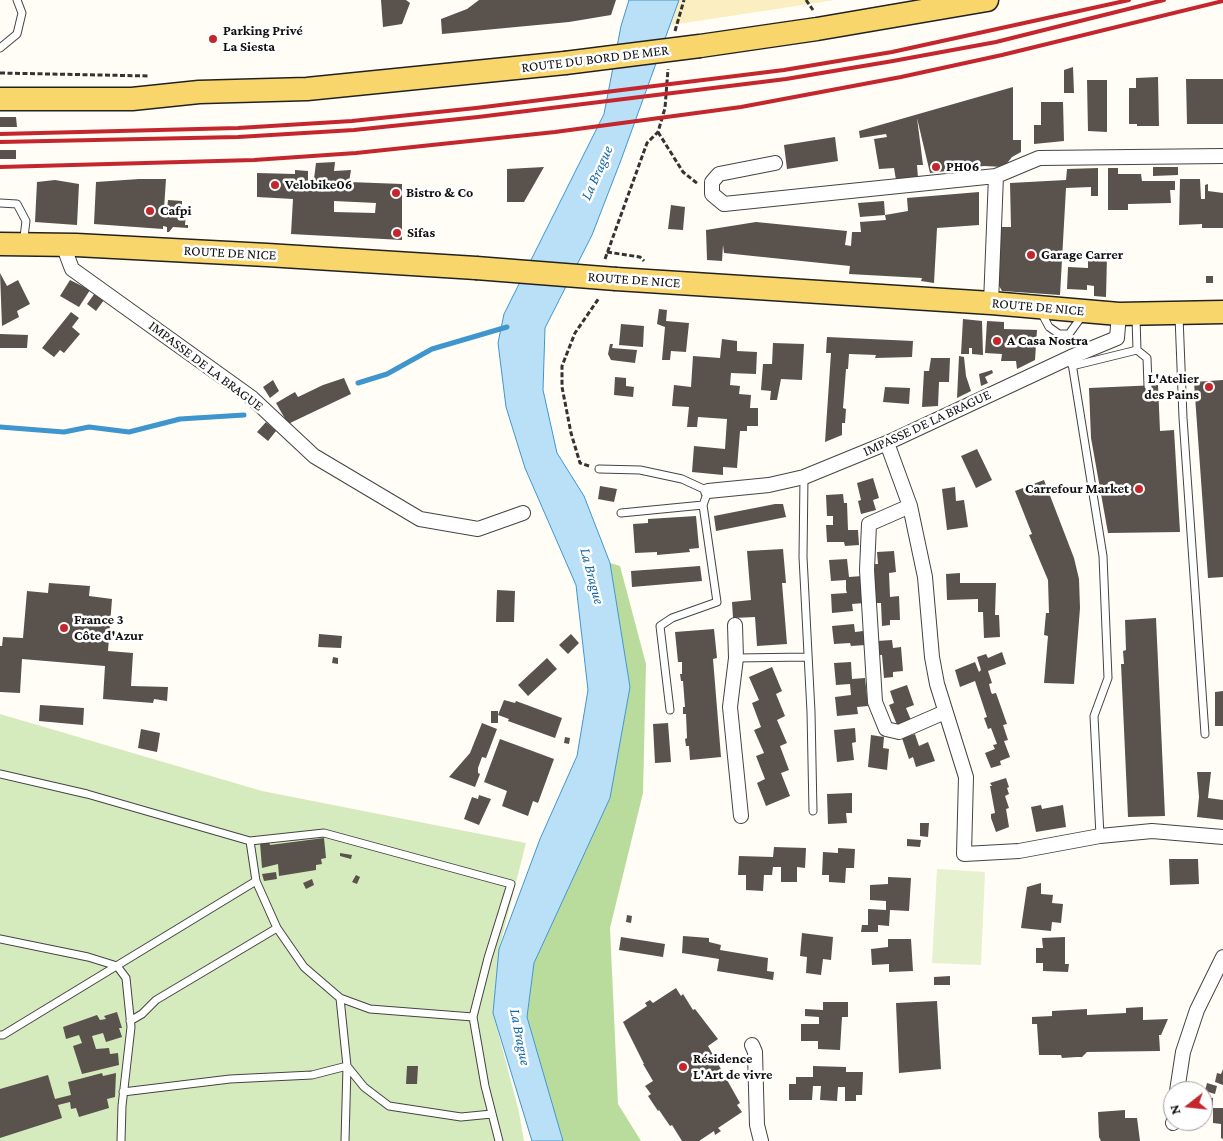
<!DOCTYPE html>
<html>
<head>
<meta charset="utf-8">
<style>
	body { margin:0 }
	#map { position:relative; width:1223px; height:1141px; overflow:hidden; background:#fffdf5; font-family:"Crimson Pro",serif }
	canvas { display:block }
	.north { position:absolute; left:1163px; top:1081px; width:50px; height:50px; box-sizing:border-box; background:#fff; border:1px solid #a0a0a0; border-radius:50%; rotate:254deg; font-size:14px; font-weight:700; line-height:20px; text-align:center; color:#111 }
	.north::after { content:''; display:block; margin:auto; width:18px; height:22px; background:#c4262e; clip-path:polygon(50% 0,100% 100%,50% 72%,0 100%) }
</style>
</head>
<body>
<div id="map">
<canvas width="1223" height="1141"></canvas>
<div class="north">N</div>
</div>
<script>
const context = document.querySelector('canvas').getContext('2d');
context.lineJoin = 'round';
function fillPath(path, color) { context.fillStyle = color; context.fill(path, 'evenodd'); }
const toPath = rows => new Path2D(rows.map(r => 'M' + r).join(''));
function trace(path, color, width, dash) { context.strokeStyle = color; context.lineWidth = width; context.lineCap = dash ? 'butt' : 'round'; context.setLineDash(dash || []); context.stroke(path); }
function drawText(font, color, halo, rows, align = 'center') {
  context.font = font + ' "Crimson Pro",serif'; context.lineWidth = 5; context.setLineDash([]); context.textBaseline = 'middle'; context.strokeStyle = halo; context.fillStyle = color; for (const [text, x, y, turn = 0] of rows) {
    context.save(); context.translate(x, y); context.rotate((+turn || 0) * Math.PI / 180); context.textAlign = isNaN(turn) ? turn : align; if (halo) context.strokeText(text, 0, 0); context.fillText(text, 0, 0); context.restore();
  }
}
const green = toPath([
	[0,714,262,791,526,843,499,949,493,1013,519,1112,524,1141,0,1141]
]);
const forest = toPath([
	[610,563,620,566,646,664,643,793,610,928,618,1104,641,1141,563,1141,527,1017,534,963,610,798,630,687]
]);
const sand = toPath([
	[679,0,835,0,671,25]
]);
const pitch = toPath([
	[937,869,985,872,981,965,932,963]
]);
const water = toPath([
	[629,0,679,0,621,160,592,235,545,328,543,390,557,453,584,496,610,563,630,687,610,798,534,963,527,1017,563,1141,532,1141,493,1013,499,949,540,839,577,756,588,690,576,585,525,468,506,407,498,343,504,314,604,114,621,26,629,0]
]);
const stream = toPath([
	[358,383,387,374,432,349,507,327],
	[0,427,64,432,89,427,129,432,180,419,244,415]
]);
const building = toPath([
	[381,0,406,0,410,3,402,24,383,27],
	[479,0,616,0,611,15,569,22,442,34,441,19,467,9],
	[1073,67,1074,93,1064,93,1064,70],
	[1158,77,1159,126,1137,126,1137,124,1129,124,1129,88,1136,88,1136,78],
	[1186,79,1223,79,1223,124,1187,124],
	[1087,80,1107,80,1107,132,1088,131],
	[1013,87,1013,140,1021,140,1021,152,1012,157,1004,167,984,166,930,173,917,118,923,165,917,165,918,178,896,180,894,168,879,169,874,139,887,137,886,134,860,138,859,131],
	[1041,102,1063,102,1064,141,1034,144,1034,125,1041,125],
	[0,117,16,117,17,127,0,127],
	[835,137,838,161,787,169,784,145],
	[0,150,16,150,16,159,0,159],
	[335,162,334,171,351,170,349,182,402,184,402,240,291,234,293,199,257,197,257,173,295,174,295,170,308,171,308,180,315,180,314,179,316,163],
	[334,201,376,203,375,213,334,212],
	[544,167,524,202,507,202,507,169],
	[1153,167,1178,167,1178,175,1153,176],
	[1098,168,1098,196,1091,196,1091,187,1066,188,1060,295,1002,291,998,284,1001,227,1011,227,1010,183,1066,180,1067,169],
	[1108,168,1118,168,1118,174,1141,174,1142,181,1175,181,1175,190,1170,190,1171,203,1128,204,1128,210,1108,210],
	[139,179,166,179,164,209,167,210,168,200,182,201,182,214,186,214,185,225,188,225,188,228,173,227,169,232,167,232,167,227,163,226,163,229,94,224,96,182],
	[1180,179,1200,179,1201,199,1205,199,1205,185,1208,184,1208,191,1223,193,1223,228,1202,228,1202,224,1179,225],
	[55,180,79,184,77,225,35,222,37,182],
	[979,192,979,225,937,228,934,283,921,281,922,278,849,274,850,266,724,253,723,245,722,261,707,260,706,230,756,222,847,231,845,245,851,246,852,232,861,232,860,222,886,220,885,215,908,211,907,198],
	[884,201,885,215,860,217,858,203],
	[671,205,685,207,683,230,668,229],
	[1088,255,1107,256,1106,297,1094,296,1094,286,1087,285,1087,290,1067,289,1068,267,1088,268],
	[0,273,7,286,18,280,30,304,17,311,19,317,2,326],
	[1206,276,1213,276,1213,283,1206,283],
	[70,280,90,290,79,307,60,296],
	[95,293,104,300,96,311,87,304],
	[659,309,667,310,666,321,689,323,686,352,671,351,670,360,662,360,665,327,657,324],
	[71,312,79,318,72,327,80,334,64,353,60,350,54,357,42,348],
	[963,319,982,321,983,355,972,354,972,348,969,348,969,354,961,354],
	[987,321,1004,322,1004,329,1037,330,1035,360,1017,369,1016,361,1001,361,1002,354,985,353],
	[621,324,644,326,643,347,619,345],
	[0,334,28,335,27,348,0,348],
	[827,337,913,341,912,357,875,358,876,355,849,354,848,369,846,369,843,408,846,409,845,423,842,423,842,435,825,442,831,353,826,353],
	[722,339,737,341,737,351,757,352,756,374,731,373,730,385,740,386,739,394,751,395,750,408,758,408,758,426,747,426,747,431,740,431,737,468,723,467,723,475,692,472,694,446,725,449,727,419,698,417,697,427,687,427,689,407,672,406,674,385,691,387,693,356,720,358],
	[773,343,804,344,802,380,781,379,777,400,770,400,771,391,761,390,763,364,772,364],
	[610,344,613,344,612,348,637,350,635,363,611,360,608,354],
	[959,356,964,357,966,376,971,391,957,398],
	[931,358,950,358,949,382,939,382,938,406,922,407,924,371,929,371],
	[992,370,993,373,985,377,988,383,981,386,979,374],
	[615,377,626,378,626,386,634,387,633,397,614,395],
	[344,378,351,394,288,424,276,403,295,392,298,397,323,385],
	[273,380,279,391,270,398,263,387],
	[1223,380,1223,577,1208,578,1194,382],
	[1158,385,1160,431,1174,430,1180,532,1108,533,1091,438,1089,388],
	[885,387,910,388,909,404,883,402],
	[266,422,276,431,268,441,257,432],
	[977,449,992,480,976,488,961,456],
	[873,478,879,498,873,500,876,510,861,514,858,501,861,500,857,483],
	[1044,480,1074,558,1079,579,1080,608,1074,684,1044,683,1048,636,1044,635,1046,613,1049,613,1048,580,1029,535,1032,534,1015,491],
	[600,486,617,489,614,502,598,499],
	[955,487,956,501,964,500,968,527,947,530,942,489],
	[843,494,844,503,847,503,848,530,858,530,859,545,845,546,844,542,827,542,826,525,833,525,833,516,827,516,826,495],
	[775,504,783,504,786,517,716,531,714,516],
	[696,516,699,548,689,549,690,552,657,555,657,552,635,553,633,524,648,523,648,519],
	[783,549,786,583,782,583,787,644,757,646,755,617,733,618,732,602,751,600,747,551],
	[894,551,896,572,889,573,890,597,899,596,900,620,890,620,890,625,882,626,881,603,875,603,874,564,878,564,877,552],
	[847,559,849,577,862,576,864,603,852,604,853,611,832,613,831,594,847,593,846,590,846,580,831,581,829,560],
	[700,566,702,581,632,587,631,571],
	[960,573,960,583,996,583,995,615,999,615,1000,637,984,638,983,612,978,612,978,599,947,600,946,574],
	[49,583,90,586,89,596,112,599,108,651,133,653,131,686,168,687,167,701,154,699,153,703,103,699,105,666,22,659,20,693,0,692,0,646,2,646,3,637,23,638,27,591,48,593],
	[497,590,515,591,514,622,496,622],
	[1156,618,1165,816,1128,817,1121,664,1124,664,1123,651,1126,650,1125,620],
	[854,624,855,632,863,631,865,645,851,646,850,643,834,644,832,626],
	[714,629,717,658,713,659,721,757,690,760,689,746,686,746,685,739,687,738,686,714,683,714,683,707,685,707,683,681,681,681,680,674,682,674,682,662,678,662,675,632],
	[319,634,342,636,341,648,318,647],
	[571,634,579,643,568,654,559,645],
	[892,640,893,648,901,647,903,671,893,672,893,677,884,678,882,655,878,655,877,641],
	[1002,652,1006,664,988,671,992,683,989,684,991,692,992,694,996,693,1007,724,1003,725,1008,740,1004,741,1010,757,1000,761,1001,765,991,768,985,753,995,749,993,745,997,744,991,728,988,729,984,718,987,717,975,681,960,687,955,670,975,662,979,672,981,670,977,657,986,654,988,658],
	[333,657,338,658,338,664,332,663],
	[547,658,557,669,528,696,518,685],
	[851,662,852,679,865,678,868,706,857,707,858,714,837,716,835,697,851,695,850,684,836,685,834,663],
	[772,667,782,691,776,694,785,716,777,720,787,743,780,746,789,770,781,773,790,796,766,806,757,783,765,779,756,756,764,753,754,730,761,727,752,703,759,700,749,677],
	[907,685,914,705,906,708,911,720,897,725,889,705,894,703,890,691],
	[1223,691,1223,726,1215,726,1215,692],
	[504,700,515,703,516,701,562,718,555,738,508,721,509,719,498,715,498,723,491,723,491,711,498,711,498,715],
	[40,705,84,708,83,725,39,721],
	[482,723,497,729,486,758,482,757,478,768,478,773,480,774,475,787,449,777,470,753],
	[668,723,671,762,655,763,653,724],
	[855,728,856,742,852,743,854,760,837,762,834,730],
	[141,729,160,733,157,752,138,748],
	[915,734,919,746,928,742,935,761,916,767,913,757,909,759,902,738],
	[871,735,884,737,883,748,889,749,887,770,868,767],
	[565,737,570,738,569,744,564,743],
	[500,739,554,759,538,803,533,801,528,816,502,806,507,791,484,782],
	[1197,772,1211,772,1208,798,1223,800,1223,820,1197,817,1199,797],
	[1006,778,1009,787,1007,788,1009,794,1005,796,1009,808,1006,809,1009,827,996,832,991,818,991,814,995,813,990,786,992,786,990,783],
	[852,793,852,813,846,813,847,823,828,824,827,794],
	[479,795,491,799,479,825,464,819,472,797,478,799],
	[1041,805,1042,809,1063,805,1066,827,1036,832,1031,807],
	[920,823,929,823,928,837,920,836],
	[324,838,326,858,321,859,322,864,316,865,316,870,279,876,278,864,262,868,260,843,269,842,270,845],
	[907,839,921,840,920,847,907,846],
	[774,847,806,848,805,868,797,867,797,882,781,882,781,867,773,867,772,875,764,875,763,891,746,890,746,875,738,875,739,856,773,857],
	[838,848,855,849,854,868,846,868,845,883,829,882,829,875,822,875,823,852,838,853],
	[340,853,352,855,351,859,340,856],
	[1169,859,1198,859,1199,884,1170,885],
	[276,872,277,879,264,881,262,874],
	[356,875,360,877,357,884,352,882],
	[888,877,911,878,909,911,890,910,889,926,878,925,878,932,861,932,862,925,868,925,868,909,886,910,886,901,870,900,870,885,888,884],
	[312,879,314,885,306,889,303,883],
	[1041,883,1041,894,1053,895,1052,903,1063,904,1061,923,1052,922,1051,931,1021,928,1027,887],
	[627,915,632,916,631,923,626,922],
	[802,933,833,937,831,960,823,959,821,975,806,973,807,957,800,956],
	[683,936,709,938,709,942,721,945,720,950,768,958,767,971,774,972,773,980,717,971,719,959,682,953],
	[621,937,665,944,663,957,619,950],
	[1065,937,1065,964,1069,964,1068,972,1043,971,1043,963,1036,963,1036,948,1043,948,1042,938],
	[888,939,911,939,913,971,889,972,889,964,872,965,871,949,888,947],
	[950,976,950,985,934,985,934,977],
	[676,988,681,996,683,994,693,1010,695,1009,718,1039,708,1046,740,1103,737,1105,742,1112,718,1128,721,1131,715,1135,714,1131,699,1141,682,1141,672,1125,670,1126,659,1110,658,1111,648,1096,651,1094,645,1086,653,1081,643,1064,644,1064,623,1022,647,1006,645,1003,650,1000,653,1003],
	[937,1001,941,1069,899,1073,896,1003],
	[823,1002,848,1002,848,1017,842,1017,840,1050,818,1049,818,1041,801,1041,801,1024,819,1024,819,1017,805,1016,805,1009,823,1010],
	[1143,1007,1143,1020,1168,1019,1161,1035,1159,1035,1160,1051,1087,1052,1082,1057,1077,1057,1062,1058,1061,1055,1039,1055,1037,1024,1032,1024,1032,1017,1052,1016,1052,1011,1087,1009,1087,1015,1126,1013,1126,1008],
	[117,1012,122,1028,119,1028,122,1037,106,1042,103,1033,92,1036,96,1049,109,1048,110,1054,118,1053,119,1065,82,1074,73,1046,82,1043,79,1035,66,1039,63,1027,97,1015,100,1020,106,1019,104,1016],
	[407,1066,418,1066,417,1084,406,1084],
	[813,1066,846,1067,846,1072,863,1072,862,1095,856,1095,856,1101,845,1101,845,1087,838,1087,837,1101,820,1100,821,1086,813,1086,812,1100,789,1100,789,1084,796,1084,796,1077,813,1077],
	[1223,1069,1223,1085,1215,1082,1217,1073,1221,1074],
	[102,1073,103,1076,116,1073,115,1097,107,1099,109,1108,79,1117,76,1108,71,1109,70,1102,58,1105,62,1118,0,1138,0,1089,48,1075,55,1099,71,1095,68,1082],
	[1207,1083,1217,1086,1215,1094,1205,1091],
	[1203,1097,1213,1098,1213,1105,1203,1105],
	[1213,1108,1223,1108,1223,1139,1221,1138,1221,1124,1213,1123],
	[1125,1110,1125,1118,1137,1118,1140,1141,1101,1141,1099,1137,1098,1112]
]);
const path = toPath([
	[806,0,813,10],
	[675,31,684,0],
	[0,73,149,76],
	[658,132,683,172,698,184],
	[607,252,640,257,644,261],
	[605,259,647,143,658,132,665,108,668,69],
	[589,466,580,463,571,433,562,387,562,366,575,333,599,298]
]);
const lane = toPath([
	[0,48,17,34,22,13,17,0],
	[0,203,17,204,26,221,24,237],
	[1041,312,1049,327,1059,334,1069,334,1082,316],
	[1179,316,1183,418,1205,734],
	[1137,350,1147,358,1148,386],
	[1071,357,1103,556,1108,678,1094,716,1100,836],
	[1072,366,1137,350,1136,318],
	[599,469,640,470,682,479,708,491,703,505,621,513],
	[804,477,803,557,811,712,813,811],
	[736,658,808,657],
	[670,710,660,626,672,618,717,602,703,505],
	[0,774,87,794,250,841,256,881,3,1035,0,1035],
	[250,841,324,833,511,884,488,958,473,1017,485,1086,499,1141],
	[256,881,277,928,304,967,340,998,370,1009,473,1017],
	[0,939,88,957,117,966,126,978,131,1027,122,1106,121,1141],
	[340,998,347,1066,345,1141],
	[130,1021,142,1014,156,1000,277,928],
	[123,1092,230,1079,312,1075,347,1066,364,1087,389,1106,461,1117,492,1114]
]);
const street = toPath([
	[775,163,719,174,712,182,712,194,724,204,996,176,1039,158,1223,156],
	[63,245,72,269,252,398,314,456,420,519,478,529,523,513],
	[991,303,996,176],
	[887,443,910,506,925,577,932,657,937,684,966,777,964,854,1019,851,1100,836,1152,831,1223,837],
	[708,491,769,485,804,477,887,443,1071,357,1117,338,1119,314],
	[910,506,869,524,867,570,875,702,886,729,899,732,945,712],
	[735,625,736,658,730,707,741,816],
	[752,1045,755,1052,757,1125,761,1141],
	[1177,1091,1183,1052,1197,1010,1223,957],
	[1173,1123,1174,1121]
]);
const primary = toPath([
	[700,46,817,29,987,0],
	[0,99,132,99,199,92,307,89,565,63],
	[0,244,76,245,267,255,476,268],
	[616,279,991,303,1119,314,1223,312]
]);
const rail = toPath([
	[0,134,238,128,352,121,476,108,784,70,892,52,1129,0],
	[0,142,238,137,354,130,478,117,786,79,893,61,996,42,1164,0],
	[0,167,254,160,356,153,555,132,741,107,901,77,1002,55,1223,1]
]);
const primaryBridge = toPath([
	[565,63,700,46],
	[476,268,616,279]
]);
const markers = [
	[213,39,5,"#c4262e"],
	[936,167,5,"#c4262e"],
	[275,185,5,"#c4262e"],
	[396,193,5,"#c4262e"],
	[150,211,5,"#c4262e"],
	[397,233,5,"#c4262e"],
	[1031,255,5,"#c4262e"],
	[997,341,5,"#c4262e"],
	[1209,387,5,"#c4262e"],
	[1139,489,5,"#c4262e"],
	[64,628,5,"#c4262e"],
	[683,1067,5,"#c4262e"]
];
const poiNames = [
	["Parking Privé",223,31],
	["La Siesta",223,47],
	["PH06",946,167],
	["Velobike06",285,185],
	["Bistro & Co",406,193],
	["Cafpi",160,211],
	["Sifas",407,233],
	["Garage Carrer",1041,255],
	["A Casa Nostra",1007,341],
	["L'Atelier",1199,379,"right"],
	["des Pains",1199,395,"right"],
	["Carrefour Market",1129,489,"right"],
	["France 3",74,620],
	["Côte d'Azur",74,636],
	["Résidence",693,1059],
	["L'Art de vivre",693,1075]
];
const streetNames = [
	["ROUTE DU BORD DE MER",595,59,-7],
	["ROUTE DE NICE",230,253,3],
	["ROUTE DE NICE",634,280,4],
	["ROUTE DE NICE",1038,307,5],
	["IMPASSE DE LA BRAGUE",206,366,37],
	["IMPASSE DE LA BRAGUE",927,423,-25]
];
const waterNames = [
	["La Brague",597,173,-66],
	["La Brague",592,576,75],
	["La Brague",520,1037,79]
];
fillPath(green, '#d5ebbd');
fillPath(forest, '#b9dc9c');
fillPath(sand, '#fbeec1');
fillPath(pitch, '#e6f2cf');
fillPath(water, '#b9e0f7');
trace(water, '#3f96cf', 1);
trace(stream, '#3f96cf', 5);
fillPath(building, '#5a524d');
trace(lane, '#444', 9);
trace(street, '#444', 16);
trace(primary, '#222', 25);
trace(path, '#333', 3, [5, 2.5]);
trace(lane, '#fff', 7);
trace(street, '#fff', 14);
trace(primary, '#f9d66b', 22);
trace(rail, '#c4262e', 4);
trace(primaryBridge, '#222', 25, []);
trace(primaryBridge, '#f9d66b', 22);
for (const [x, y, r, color] of markers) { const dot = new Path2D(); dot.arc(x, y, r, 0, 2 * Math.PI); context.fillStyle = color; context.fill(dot); trace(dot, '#fff', 2); }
drawText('bold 14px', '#111', '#fff', poiNames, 'left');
drawText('14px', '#111', '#fff', streetNames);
drawText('italic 15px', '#1768a6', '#fff', waterNames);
</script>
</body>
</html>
